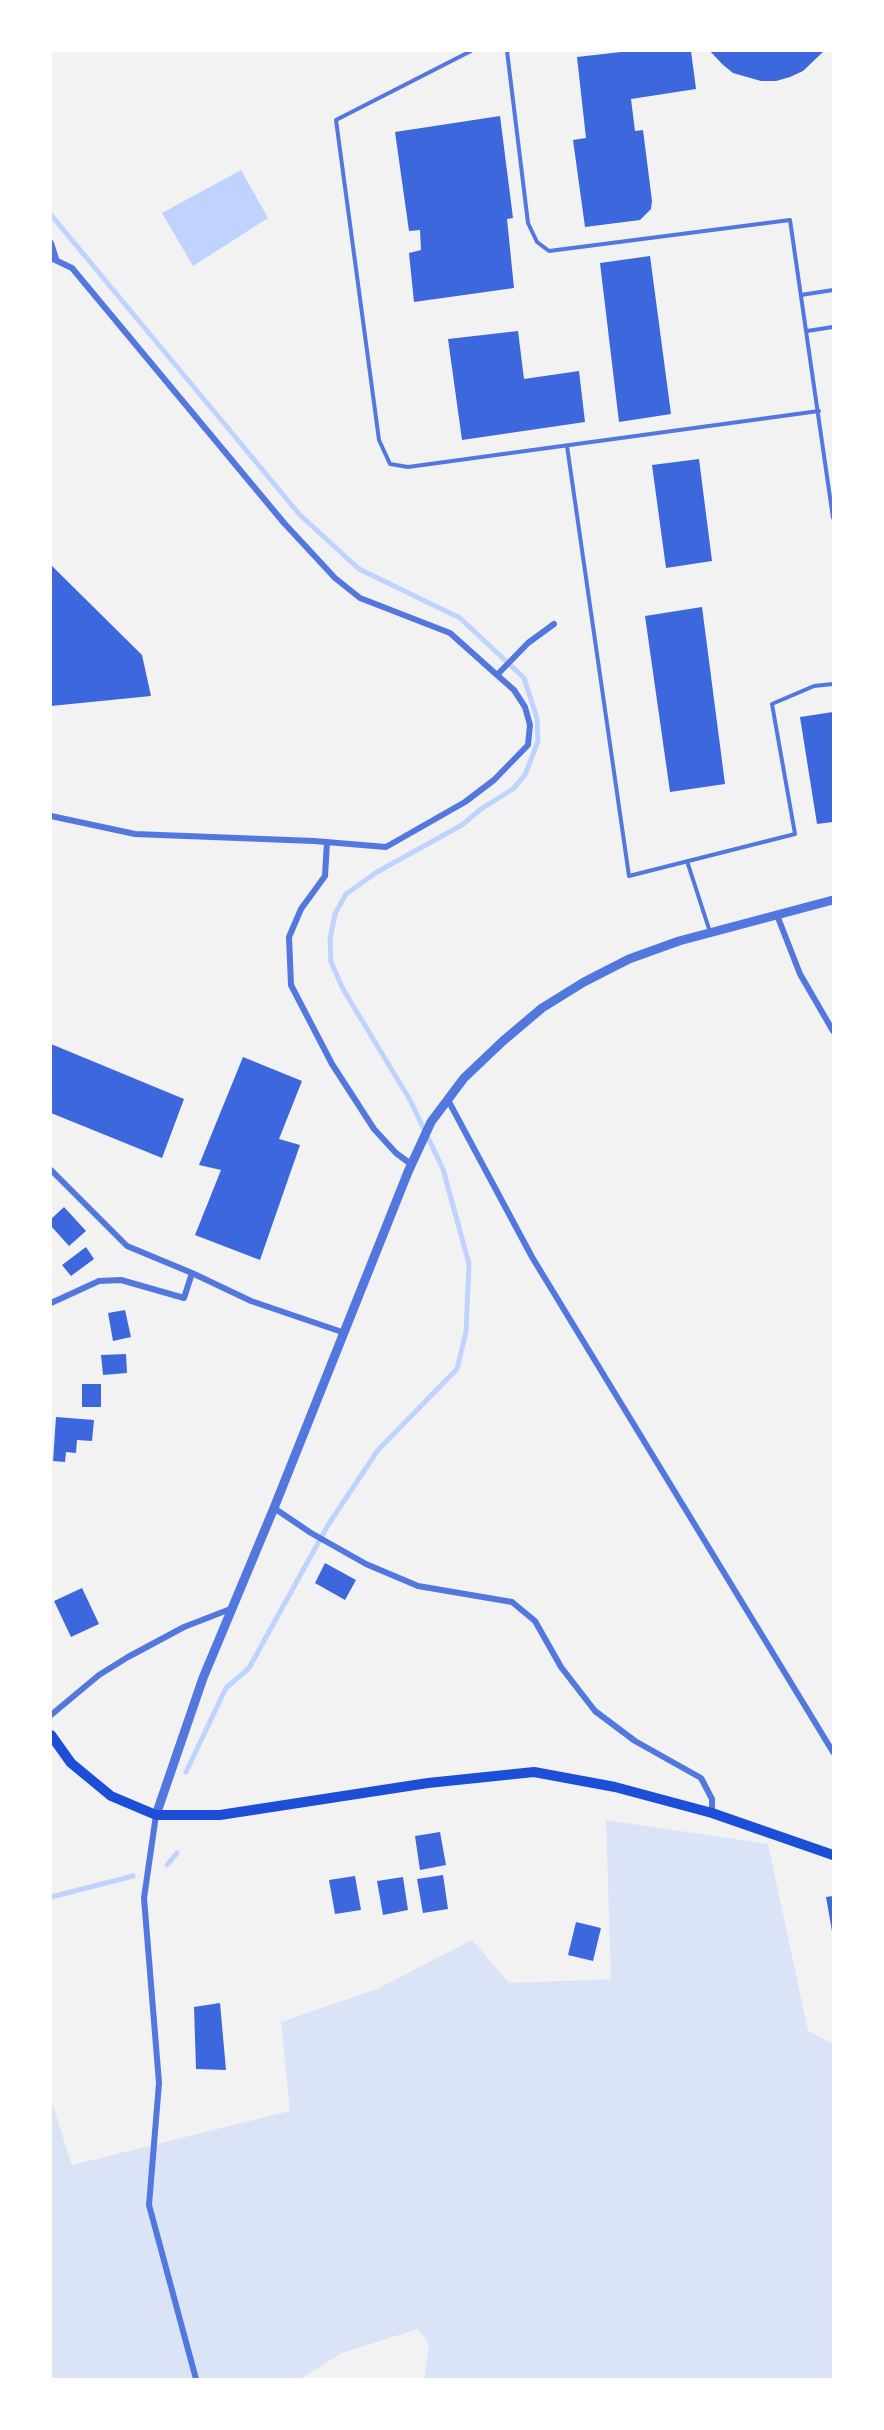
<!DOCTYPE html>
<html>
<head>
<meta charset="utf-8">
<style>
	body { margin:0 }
	#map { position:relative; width:884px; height:2430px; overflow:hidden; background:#f2f2f2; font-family:Lato,sans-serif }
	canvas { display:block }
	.frame { position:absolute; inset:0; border:52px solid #fff; pointer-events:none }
</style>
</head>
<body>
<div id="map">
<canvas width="884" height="2430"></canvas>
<div class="frame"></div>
</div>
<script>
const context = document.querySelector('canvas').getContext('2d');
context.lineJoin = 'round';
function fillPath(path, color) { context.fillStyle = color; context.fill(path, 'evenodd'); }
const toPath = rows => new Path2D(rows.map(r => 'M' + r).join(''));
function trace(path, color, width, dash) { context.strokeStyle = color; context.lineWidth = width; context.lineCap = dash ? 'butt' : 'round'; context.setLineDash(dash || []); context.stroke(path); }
const green = toPath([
	[606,1820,768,1844,808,2031,833,2044,833,2379,424,2379,429,2345,418,2329,342,2353,300,2379,51,2379,51,2100,72,2165,290,2111,281,2022,377,1989,472,1940,509,1983,611,1979]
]);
const water = toPath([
	[241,170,268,218,193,266,162,213]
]);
const stream = toPath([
	[51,215,300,515,359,569,460,618,524,678,537,718,538,741,525,775,513,789,481,809,462,825,377,872,346,894,335,914,330,939,331,962,343,989,410,1100,443,1169,469,1264,466,1332,457,1369,378,1450,328,1525,249,1668,226,1688,186,1772],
	[167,1865,177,1853],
	[51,1897,133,1876]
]);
const building = toPath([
	[630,51,691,51,696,89,631,99,635,131,643,130,652,201,651,209,640,220,585,227,573,140,586,138,577,57],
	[710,51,824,51,803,71,790,77,776,81,761,81,733,73,722,64],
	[500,116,513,218,507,219,514,288,414,302,409,253,421,250,420,230,409,231,395,132],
	[650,256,671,414,619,422,600,263],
	[518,331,524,379,579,371,585,422,462,440,448,339],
	[699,459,712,561,666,568,652,465],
	[51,565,142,655,151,696,51,706],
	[702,607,725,784,670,792,645,616],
	[833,712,833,822,817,824,800,717],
	[51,1044,184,1099,162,1158,51,1113],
	[243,1057,302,1081,279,1139,300,1145,260,1260,195,1235,221,1170,199,1165],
	[64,1207,86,1231,69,1246,51,1226,51,1219],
	[86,1247,94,1259,71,1276,62,1265],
	[125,1310,131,1337,113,1341,108,1313],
	[126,1354,127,1373,103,1375,101,1355],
	[82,1384,101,1384,101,1407,82,1407],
	[56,1417,94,1420,92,1441,77,1440,76,1453,66,1452,65,1462,53,1461],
	[325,1563,356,1580,345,1600,315,1583],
	[82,1588,99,1624,71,1637,54,1601],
	[440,1832,446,1865,420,1870,415,1836],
	[443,1875,448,1909,423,1913,417,1879],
	[355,1876,361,1910,335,1914,329,1880],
	[403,1877,408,1910,383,1915,377,1881],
	[833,1896,833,1931,832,1931,826,1897],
	[576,1922,601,1928,593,1961,568,1955],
	[220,2003,226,2070,196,2069,194,2007]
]);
const service = toPath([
	[471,51,336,120,379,440,390,464,408,467,819,411],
	[507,51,528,223,537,242,549,251,790,220,833,518],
	[801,295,833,290],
	[807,331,833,327],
	[567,446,629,876,795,834,772,704,814,686,833,684],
	[687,861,710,932]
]);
const minor = toPath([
	[51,243,56,259],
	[51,258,72,268,284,523,335,578,360,598,450,633,497,675],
	[51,816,135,834,314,841,386,847,465,802,494,780,528,745,530,725,525,707,514,690,497,675,528,643,554,624],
	[327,842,325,876,301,909,289,937,291,985,332,1064,374,1129,396,1153,412,1165],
	[777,915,800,974,833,1031],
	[448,1100,532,1257,833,1752],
	[51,1170,127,1246,192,1273,251,1301,345,1333],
	[51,1303,99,1281,121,1280,184,1298,192,1273],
	[274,1508,311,1533,366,1564,418,1586,512,1602,535,1621,561,1667,595,1711,635,1741,701,1778,712,1799,712,1813],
	[51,1715,99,1675,128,1657,184,1627,233,1608],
	[156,1815,144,1898,159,2083,149,2205,196,2379]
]);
const tertiary = toPath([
	[156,1815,203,1678,274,1508,408,1172,431,1122,464,1078,503,1041,542,1008,584,982,629,959,679,941,833,900]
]);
const secondary = toPath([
	[51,1735,71,1763,111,1796,156,1815,220,1815,428,1783,534,1772,615,1787,712,1813,833,1855]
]);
fillPath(green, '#dbe4f7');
fillPath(water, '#bfd3fe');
trace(stream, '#bfd3fe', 5);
fillPath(building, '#3d67dc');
trace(service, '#5277de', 4);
trace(minor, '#5277de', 6);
trace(tertiary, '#5277de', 9);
trace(secondary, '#1d4ed8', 10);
</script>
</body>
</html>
